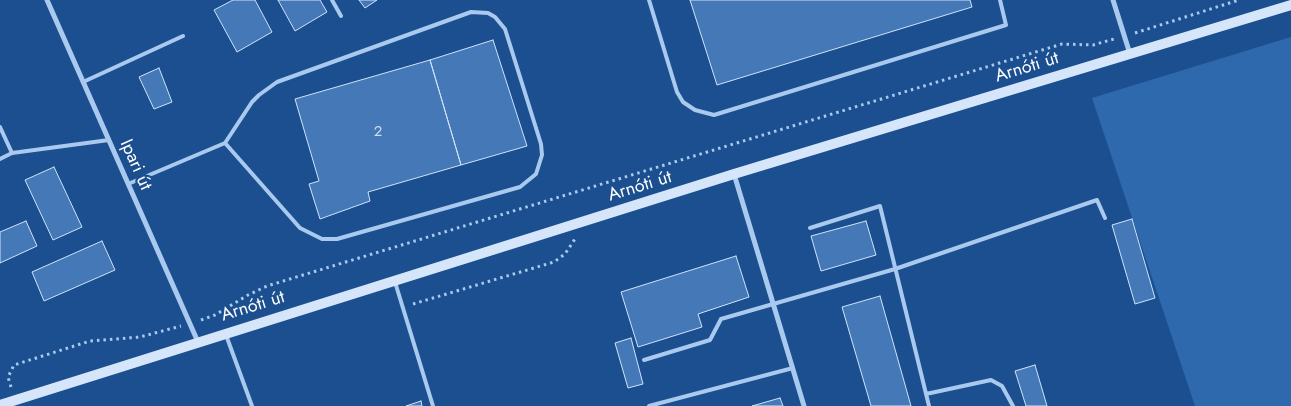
<!DOCTYPE html>
<html>
<head>
<meta charset="utf-8">
<style>
	body { margin:0 }
	canvas { display:block; background:#1b4f8f }
</style>
</head>
<body>
<canvas width="1291" height="406"></canvas>
<script>
const context = document.querySelector('canvas').getContext('2d');
context.lineJoin = 'round';
function fillPath(path, color) { context.fillStyle = color; context.fill(path, 'evenodd'); }
const toPath = rows => new Path2D(rows.map(r => 'M' + r).join(''));
function trace(path, color, width, dash) { context.strokeStyle = color; context.lineWidth = width; context.lineCap = dash ? 'butt' : 'round'; context.setLineDash(dash || []); context.stroke(path); }
function drawText(font, color, halo, rows, align = 'center') {
  context.font = font + ' Jost,sans-serif'; context.lineWidth = 4.5; context.setLineDash([]); context.textBaseline = 'middle'; context.strokeStyle = halo; context.fillStyle = color; for (const [text, x, y, turn = 0] of rows) {
    context.save(); context.translate(x, y); context.rotate((+turn || 0) * Math.PI / 180); context.textAlign = isNaN(turn) ? turn : align; if (halo) context.strokeText(text, 0, 0); context.fillText(text, 0, 0); context.restore();
  }
}
const green = toPath([
	[1291,37,1291,406,1195,406,1092,98]
]);
const building = toPath([
	[233,0,255,0,272,32,237,52,214,10,233,0],
	[278,0,320,0,327,12,295,31,278,0],
	[359,0,377,0,365,8,359,0],
	[690,0,970,0,972,7,717,85,690,0],
	[493,40,527,146,461,165,430,60,493,40],
	[430,60,461,165,368,192,370,201,320,219,309,184,319,181,295,99,430,60],
	[159,68,172,102,154,109,139,77,159,68],
	[54,167,82,227,53,240,25,180,54,167],
	[1132,219,1155,298,1135,304,1112,225,1132,219],
	[26,221,37,246,0,263,0,232,26,221],
	[866,221,876,255,821,271,811,236,866,221],
	[102,241,115,270,44,301,32,272,102,241],
	[736,256,749,297,698,314,702,327,638,347,621,292,736,256],
	[880,296,911,406,871,406,842,307,880,296],
	[631,338,643,384,628,388,615,343,631,338],
	[1035,365,1047,406,1026,406,1015,371,1035,365],
	[780,398,783,406,752,406,780,398],
	[421,401,422,406,406,406,421,401]
]);
const path = toPath([
	[1135,33,1239,0],
	[413,304,554,262,565,254,575,239],
	[201,320,215,315,248,295,267,286,1062,44,1093,45,1114,39],
	[11,387,8,377,14,365,90,341,140,337,181,326]
]);
const lane = toPath([
	[332,0,341,16],
	[649,0,677,92,683,102,695,110,714,115,1006,25,1000,0],
	[83,82,183,36],
	[0,127,12,153],
	[0,159,12,153,109,140],
	[128,184,225,143,252,102,259,95,277,82,471,12,488,13,495,17,505,29,541,144,542,155,536,174,520,187,337,239,322,239,300,228,225,143],
	[810,228,880,206,929,406],
	[395,282,433,406],
	[226,335,252,406],
	[644,360,710,340,721,319,895,269,1097,200,1105,218],
	[926,394,991,380,1002,386,1013,406],
	[649,406,793,368]
]);
const street = toPath([
	[47,0,198,342],
	[1113,0,1130,54],
	[734,174,804,406]
]);
const secondary = toPath([
	[0,405,734,174,1291,5]
]);
const numberNames = [
	["2",378,132]
];
const streetNames = [
	["Arnóti út",1027,68,-17],
	["Ipari út",135,165,66],
	["Arnóti út",640,187,-17],
	["Arnóti út",253,307,-17]
];
fillPath(green, '#2e69ad');
fillPath(building, '#4478b7');
trace(building, '#cfe3fa', 1);
trace(path, '#a9c9ee', 3, [2.5, 4]);
trace(lane, '#a9c9ee', 4);
trace(street, '#a9c9ee', 5);
trace(secondary, '#d6e6fa', 10);
drawText('15px', '#d0dded', null, numberNames);
drawText('18px', '#fff', '#1b4f8f', streetNames);
</script>
</body>
</html>
